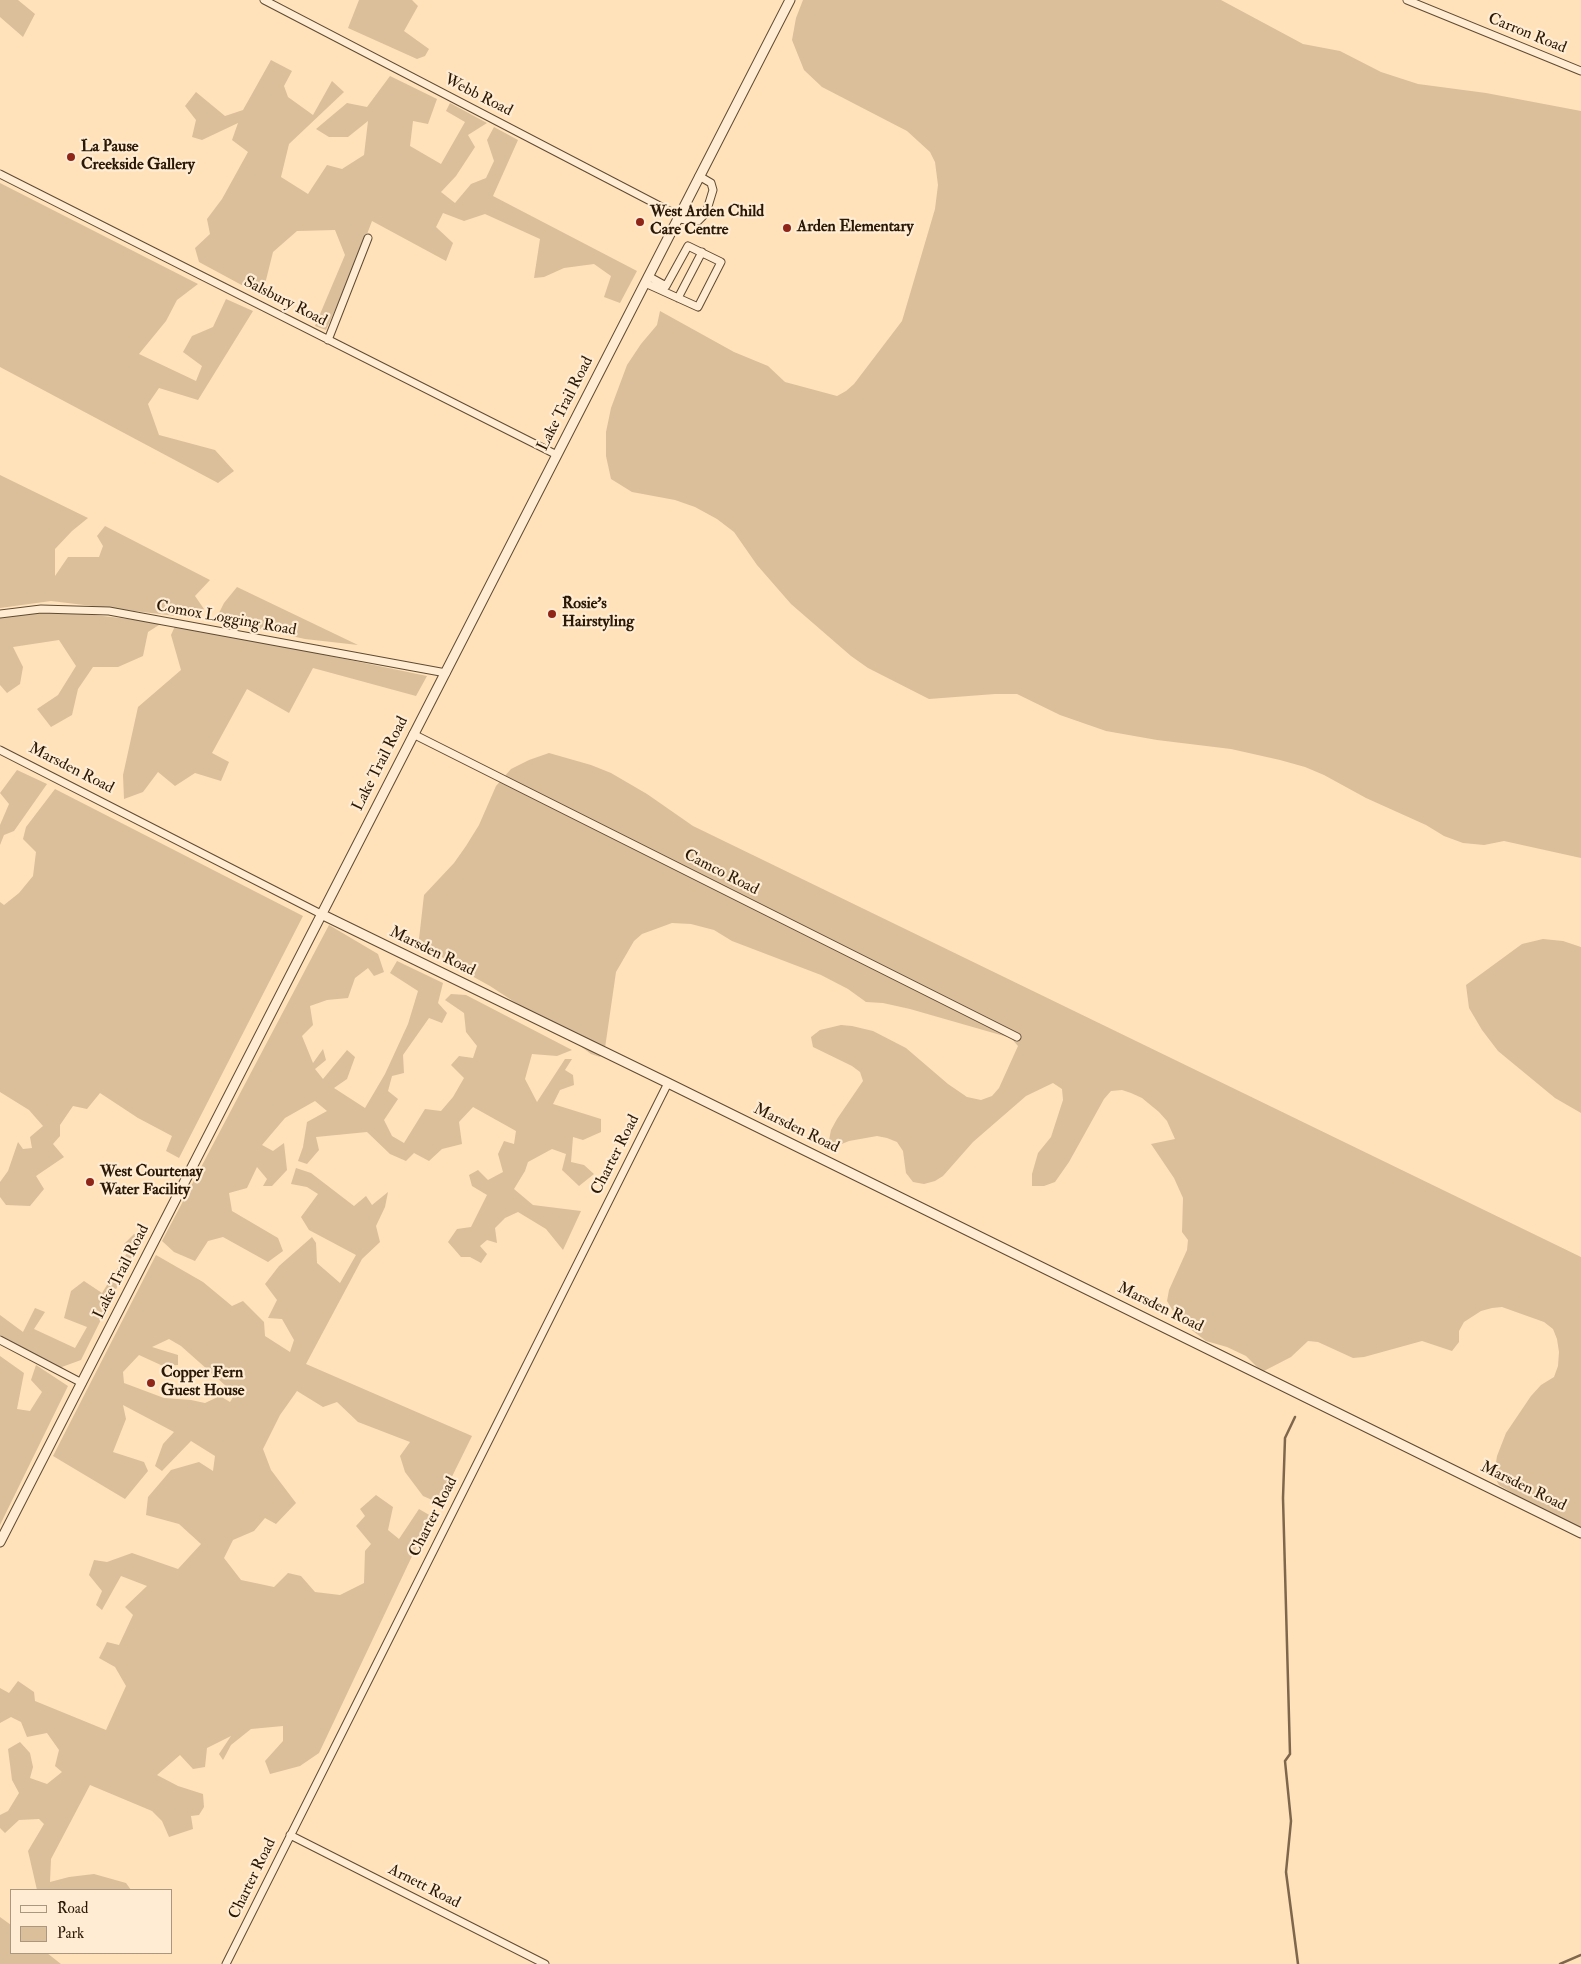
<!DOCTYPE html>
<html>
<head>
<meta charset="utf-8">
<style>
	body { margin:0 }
	#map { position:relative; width:1581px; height:1964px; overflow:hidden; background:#ffe2ba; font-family:"IM FELL Double Pica",serif }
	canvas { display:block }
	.legend { position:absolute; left:10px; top:1889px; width:162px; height:65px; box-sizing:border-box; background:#ffecd2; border:1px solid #aa9780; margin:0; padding:6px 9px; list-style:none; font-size:15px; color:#2a1706 }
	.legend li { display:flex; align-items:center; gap:10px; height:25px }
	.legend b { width:25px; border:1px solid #aa9780 }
</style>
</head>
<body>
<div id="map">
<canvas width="1581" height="1964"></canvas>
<ul class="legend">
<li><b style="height:6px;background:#ffecd2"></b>Road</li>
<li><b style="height:14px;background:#dbbf9b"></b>Park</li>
</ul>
</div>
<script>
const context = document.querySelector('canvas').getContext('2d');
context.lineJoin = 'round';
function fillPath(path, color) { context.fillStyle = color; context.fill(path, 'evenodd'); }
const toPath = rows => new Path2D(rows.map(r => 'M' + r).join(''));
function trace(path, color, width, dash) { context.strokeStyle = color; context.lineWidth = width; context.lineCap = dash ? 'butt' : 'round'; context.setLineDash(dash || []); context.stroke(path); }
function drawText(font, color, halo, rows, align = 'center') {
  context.font = font + ' "IM FELL Double Pica",serif'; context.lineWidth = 4.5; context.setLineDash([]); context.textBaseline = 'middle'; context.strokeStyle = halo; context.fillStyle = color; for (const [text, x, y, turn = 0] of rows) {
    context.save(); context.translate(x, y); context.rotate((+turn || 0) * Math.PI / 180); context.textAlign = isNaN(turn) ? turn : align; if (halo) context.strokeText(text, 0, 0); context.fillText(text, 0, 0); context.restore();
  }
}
const green = toPath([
	[0,0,18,0,35,14,23,37,0,17],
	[359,0,412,0,418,6,404,31,429,49,425,56,417,59,348,28],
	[803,0,1221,0,1303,44,1340,51,1381,72,1418,84,1486,93,1581,111,1581,858,1504,841,1484,845,1463,843,1444,836,1426,825,1366,798,1324,775,1305,767,1280,760,1231,749,1157,740,1106,731,1060,715,1017,694,995,694,929,699,868,668,851,656,791,604,757,565,734,532,717,519,695,507,675,500,632,492,611,479,606,456,606,432,611,408,627,365,641,344,657,325,660,311,734,352,768,366,785,382,837,396,846,391,854,384,902,321,935,209,938,185,935,162,930,152,907,131,822,87,804,70,792,40,796,18],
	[271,60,292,71,284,86,288,97,313,115,332,81,344,92,289,144,281,177,308,194,327,165,342,169,364,155,368,121,348,137,329,137,316,129,347,103,367,107,390,76,437,99,428,124,413,121,410,146,441,164,465,122,446,111,450,103,487,123,468,135,475,147,456,176,441,192,455,203,471,184,486,178,494,161,487,140,494,127,518,140,493,196,637,271,620,303,604,297,611,276,594,264,564,268,544,277,534,278,540,239,485,214,464,221,443,213,436,227,453,243,446,261,372,221,356,263,326,330,315,326,345,255,335,230,297,231,273,252,262,296,199,262,195,248,210,234,207,219,222,199,248,152,232,140,238,123,202,140,192,137,196,120,185,106,196,92,225,116,243,110],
	[0,183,198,284,177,300,166,321,139,354,196,381,202,366,183,352,192,336,213,327,226,299,253,311,198,400,159,388,148,404,159,435,215,450,234,471,218,483,0,367],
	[0,475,88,518,72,531,55,549,55,576,68,557,99,557,103,546,97,536,105,526,210,580,195,596,204,609,193,618,51,601,0,608],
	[237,587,358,645,305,639,216,619,224,603],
	[52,610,162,623,148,632,143,656,118,667,93,667,78,689,72,715,51,727,37,709,58,695,76,666,59,640,13,647,23,667,20,684,7,693,0,685,0,618],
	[176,624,427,676,416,696,313,668,289,713,247,689,212,753,229,762,221,781,195,773,175,786,158,772,143,792,124,799,123,775,138,707,181,670,171,635],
	[549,753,591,765,611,773,647,794,693,826,1581,1257,1581,1528,1532,1505,1499,1485,1494,1476,1497,1456,1506,1433,1531,1396,1541,1385,1554,1377,1558,1366,1559,1352,1557,1339,1553,1329,1544,1322,1502,1307,1492,1308,1481,1311,1464,1322,1459,1331,1459,1342,1452,1351,1422,1341,1364,1357,1353,1358,1318,1342,1308,1341,1291,1357,1262,1372,1246,1356,1227,1347,1206,1341,1189,1328,1173,1311,1167,1301,1169,1290,1187,1250,1188,1240,1182,1232,1183,1198,1174,1178,1151,1144,1175,1139,1167,1121,1159,1112,1142,1098,1131,1093,1122,1090,1111,1091,1104,1099,1069,1162,1055,1182,1044,1186,1032,1186,1032,1174,1038,1153,1051,1137,1063,1100,1062,1089,1053,1083,1026,1096,973,1142,943,1176,935,1181,924,1184,913,1182,906,1173,903,1151,897,1142,887,1138,877,1136,849,1141,827,1150,831,1130,837,1119,863,1081,860,1072,852,1066,813,1047,811,1037,820,1030,841,1025,852,1026,873,1031,906,1048,948,1084,967,1097,981,1100,992,1096,999,1088,1018,1046,1011,1038,910,1009,883,1003,866,1002,848,989,821,975,732,941,714,930,691,924,672,923,642,934,634,941,616,972,605,1048,600,1057,591,1054,571,1039,490,986,452,965,419,939,424,895,454,863,466,846,479,825,496,786,511,769,529,760],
	[17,770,47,784,14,831,4,835,0,845,0,825,9,804,0,793],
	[55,789,303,916,179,1158,166,1151,172,1136,138,1118,100,1093,87,1109,73,1106,60,1125,60,1136,53,1144,64,1157,36,1176,44,1189,30,1206,6,1205,0,1197,0,1182,8,1171,18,1142,23,1149,32,1148,30,1137,43,1126,29,1110,0,1092,0,902,4,905,19,893,33,876,36,852,23,839,26,827],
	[329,925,378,954,384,972,374,976,368,968,355,978,348,998,327,1000,310,1006,313,1025,302,1036,313,1063,323,1049,326,1060,315,1069,323,1079,347,1050,355,1057,347,1079,334,1088,365,1108,385,1074,408,1024,418,991,390,973,397,961,443,983,438,1003,447,1013,442,1023,429,1018,403,1055,404,1073,392,1076,388,1091,398,1099,384,1120,392,1136,404,1143,425,1109,441,1111,453,1097,464,1078,451,1065,459,1056,473,1058,477,1046,466,1032,464,1013,445,1000,451,994,466,995,572,1050,557,1056,532,1054,525,1079,537,1102,565,1059,572,1059,565,1070,573,1075,574,1085,560,1090,553,1104,601,1119,601,1132,583,1140,573,1137,571,1162,584,1165,594,1174,579,1186,562,1170,566,1154,552,1149,528,1162,525,1171,514,1189,533,1205,581,1211,563,1250,546,1229,518,1212,505,1218,495,1228,497,1243,487,1240,480,1246,487,1254,481,1263,470,1257,461,1257,448,1242,457,1229,471,1227,487,1195,472,1186,469,1175,478,1170,488,1180,503,1172,498,1154,504,1141,514,1144,516,1131,473,1107,459,1122,462,1144,442,1149,429,1161,414,1153,406,1161,390,1154,367,1132,316,1137,319,1150,307,1164,298,1161,303,1147,307,1122,327,1111,315,1101,285,1118,262,1145,273,1151,284,1143,287,1170,272,1186,263,1186,267,1179,257,1167,247,1188,229,1193,232,1211,278,1238,283,1251,268,1262,223,1237,208,1241,195,1261,174,1252,162,1241],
	[1543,939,1563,941,1581,947,1581,1113,1555,1098,1498,1051,1482,1030,1469,1008,1466,985,1522,944],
	[296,1168,311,1173,354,1206,366,1196,372,1205,388,1192,385,1207,376,1226,380,1242,362,1259,306,1364,472,1436,439,1503,423,1496,405,1472,400,1456,410,1442,358,1422,337,1402,323,1407,297,1391,280,1415,263,1449,271,1470,296,1503,276,1524,265,1518,254,1531,233,1540,224,1558,241,1580,274,1587,288,1573,301,1576,315,1592,340,1595,364,1583,365,1551,371,1544,356,1526,365,1516,360,1509,376,1495,393,1507,388,1530,399,1539,419,1509,431,1516,319,1753,300,1766,270,1774,265,1761,283,1741,283,1726,251,1729,231,1745,223,1760,219,1754,231,1736,207,1748,205,1767,193,1769,180,1755,157,1775,178,1786,203,1794,204,1807,199,1815,191,1816,193,1829,169,1837,162,1821,152,1811,90,1785,51,1859,50,1882,69,1877,94,1874,126,1883,131,1890,37,1890,28,1851,44,1824,39,1819,19,1820,5,1833,0,1828,0,1815,8,1811,19,1793,12,1780,8,1749,20,1742,30,1753,33,1767,30,1778,47,1784,62,1772,55,1766,59,1750,47,1733,27,1737,21,1722,11,1717,0,1723,0,1688,9,1693,18,1681,34,1692,35,1701,106,1730,126,1686,115,1667,99,1658,107,1642,119,1645,133,1615,125,1607,147,1586,121,1576,102,1610,96,1605,102,1591,89,1575,94,1560,107,1562,132,1553,178,1569,201,1544,179,1524,146,1515,148,1497,171,1470,199,1462,213,1471,215,1456,191,1441,162,1471,155,1466,163,1444,174,1432,123,1405,126,1419,113,1452,144,1462,148,1471,125,1499,53,1456,156,1255,203,1282,232,1306,243,1301,264,1322,265,1336,290,1352,294,1340,282,1319,268,1318,277,1300,265,1284,279,1266,312,1237,316,1243,317,1263,340,1283,356,1255,309,1230,301,1217,318,1194,307,1187,291,1184],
	[169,1339,181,1346,235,1394,230,1402,220,1396,205,1403,191,1400,164,1398,124,1383,123,1372,139,1355,163,1366,178,1365,178,1355,152,1347],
	[134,1234,142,1237,81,1360,59,1368,0,1335,0,1315,23,1332,35,1308,45,1312,34,1329,75,1348,87,1327,64,1318,71,1291,84,1281,102,1293,127,1253,124,1244],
	[0,1356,24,1373,17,1409,30,1411,42,1392,31,1380,36,1365,68,1386,0,1525],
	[0,1917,11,1925,11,1953,47,1953,61,1964,0,1964]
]);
const stream = toPath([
	[1295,1417,1285,1438,1283,1498,1290,1754,1285,1761,1291,1821,1286,1872,1298,1964],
	[1560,1964,1581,1955]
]);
const minor = toPath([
	[264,0,679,216],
	[1407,0,1581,71],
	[0,174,557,455],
	[678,219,698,221,706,213,713,190,711,183,699,176],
	[645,283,698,307,721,262,688,246,666,286,648,276],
	[678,298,702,252],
	[328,340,368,238],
	[0,614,41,609,109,611,446,673],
	[413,734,1017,1037],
	[0,750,321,914],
	[0,1340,82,1383],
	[290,1835,545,1964],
	[226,1964,668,1083]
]);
const tertiary = toPath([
	[321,914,668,1083,1581,1533],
	[0,1542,790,0]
]);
const markers = [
	[71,157,5,"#8f2418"],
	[640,222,5,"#8f2418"],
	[787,228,5,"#8f2418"],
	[552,614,5,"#8f2418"],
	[90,1182,5,"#8f2418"],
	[151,1383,5,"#8f2418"]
];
const streetNames = [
	["Carron Road",1527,34,22],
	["Webb Road",478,96,27],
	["Salsbury Road",285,302,27],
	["Lake Trail Road",566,404,-63],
	["Comox Logging Road",226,619,10],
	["Lake Trail Road",381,764,-63],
	["Marsden Road",71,769,27],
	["Camco Road",721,873,27],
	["Marsden Road",432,952,26],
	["Marsden Road",796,1129,26],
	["Charter Road",616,1155,-63],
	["Lake Trail Road",122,1272,-63],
	["Marsden Road",1160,1308,26],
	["Marsden Road",1523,1487,26],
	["Charter Road",434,1517,-63],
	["Charter Road",253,1879,-64],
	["Arnett Road",424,1887,27]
];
const poiNames = [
	["La Pause",81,148],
	["Creekside Gallery",81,166],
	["West Arden Child",650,213],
	["Care Centre",650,231],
	["Arden Elementary",797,228],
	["Rosie's",562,605],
	["Hairstyling",562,623],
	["West Courtenay",100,1173],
	["Water Facility",100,1191],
	["Copper Fern",161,1374],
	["Guest House",161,1392]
];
fillPath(green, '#dbbf9b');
trace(stream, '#7f674d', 2.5);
trace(minor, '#5f4a33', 9);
trace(tertiary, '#5f4a33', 11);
trace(minor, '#ffecd2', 7);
trace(tertiary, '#ffecd2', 9);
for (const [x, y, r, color] of markers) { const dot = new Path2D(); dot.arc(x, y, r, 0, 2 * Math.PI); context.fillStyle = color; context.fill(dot); trace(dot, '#ffecd2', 2); }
drawText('16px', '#2a1706', '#ffecd2', streetNames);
drawText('bold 16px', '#2a1706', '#ffecd2', poiNames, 'left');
</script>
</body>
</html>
